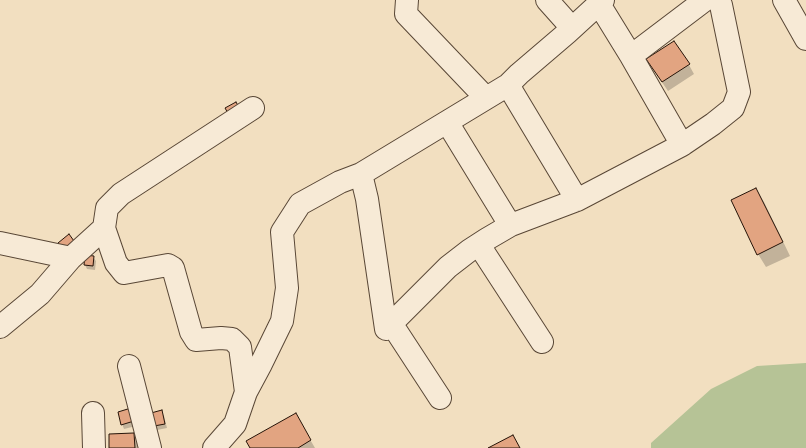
<!DOCTYPE html>
<html>
<head>
<meta charset="utf-8">
<style>
	body { margin:0 }
	canvas { display:block; background:#f2dfc0 }
</style>
</head>
<body>
<canvas width="806" height="448"></canvas>
<script>
const context = document.querySelector('canvas').getContext('2d');
context.lineJoin = 'round';
function fillPath(path, color) { context.fillStyle = color; context.fill(path, 'evenodd'); }
const toPath = rows => new Path2D(rows.map(r => 'M' + r).join(''));
function trace(path, color, width, dash) { context.strokeStyle = color; context.lineWidth = width; context.lineCap = dash ? 'butt' : 'round'; context.setLineDash(dash || []); context.stroke(path); }
const green = toPath([
	[806,363,806,448,651,448,651,443,711,389,757,366]
]);
const shadow = toPath([
	[689,65,694,74,668,91,653,69],
	[756,189,764,202,790,256,766,267,758,254],
	[93,257,96,261,95,270,87,269,85,265],
	[130,409,136,426,124,429,122,424],
	[161,411,164,416,167,428,157,430,155,425],
	[295,414,315,448,251,448],
	[134,434,139,444,139,448,110,448]
]);
const building = toPath([
	[674,41,690,64,662,82,646,59,674,41],
	[236,102,240,109,229,115,225,108,236,102],
	[756,188,783,242,757,255,731,200,756,188],
	[69,234,74,241,63,250,58,243,69,234],
	[85,255,94,256,93,266,84,265,85,255],
	[131,408,134,421,121,425,118,412,131,408],
	[162,410,165,424,154,426,151,413,162,410],
	[296,413,311,440,298,448,250,448,246,441,296,413],
	[134,433,135,448,109,448,109,434,134,433],
	[513,435,520,448,488,448,513,435]
]);
const minor = toPath([
	[407,0,406,14,486,98],
	[547,0,572,28],
	[784,0,806,39],
	[599,4,631,56,682,145],
	[631,56,705,0],
	[508,85,577,200],
	[447,122,507,220,511,225],
	[361,174,367,199,386,329,448,267,470,250,487,239,511,225,577,200,682,145,713,124,733,108,739,92,721,5,718,0],
	[104,228,116,263,124,273,168,265,173,268,191,332,196,340,221,338,232,339,240,347,246,392],
	[0,243,71,258],
	[479,245,542,342],
	[391,323,440,398],
	[0,327,40,294,71,258,104,228,107,208,121,194,253,108],
	[129,366,150,448],
	[93,413,94,448],
	[214,448,235,424,246,392,261,364,282,321,287,288,282,232,300,204,340,182,361,174,508,85,519,74,567,33,603,0]
]);
fillPath(green, '#b6c396');
fillPath(shadow, '#0003');
fillPath(building, '#e2a481');
trace(building, '#261408', 1);
trace(minor, '#594736', 24);
trace(minor, '#f7ead6', 22);
</script>
</body>
</html>
